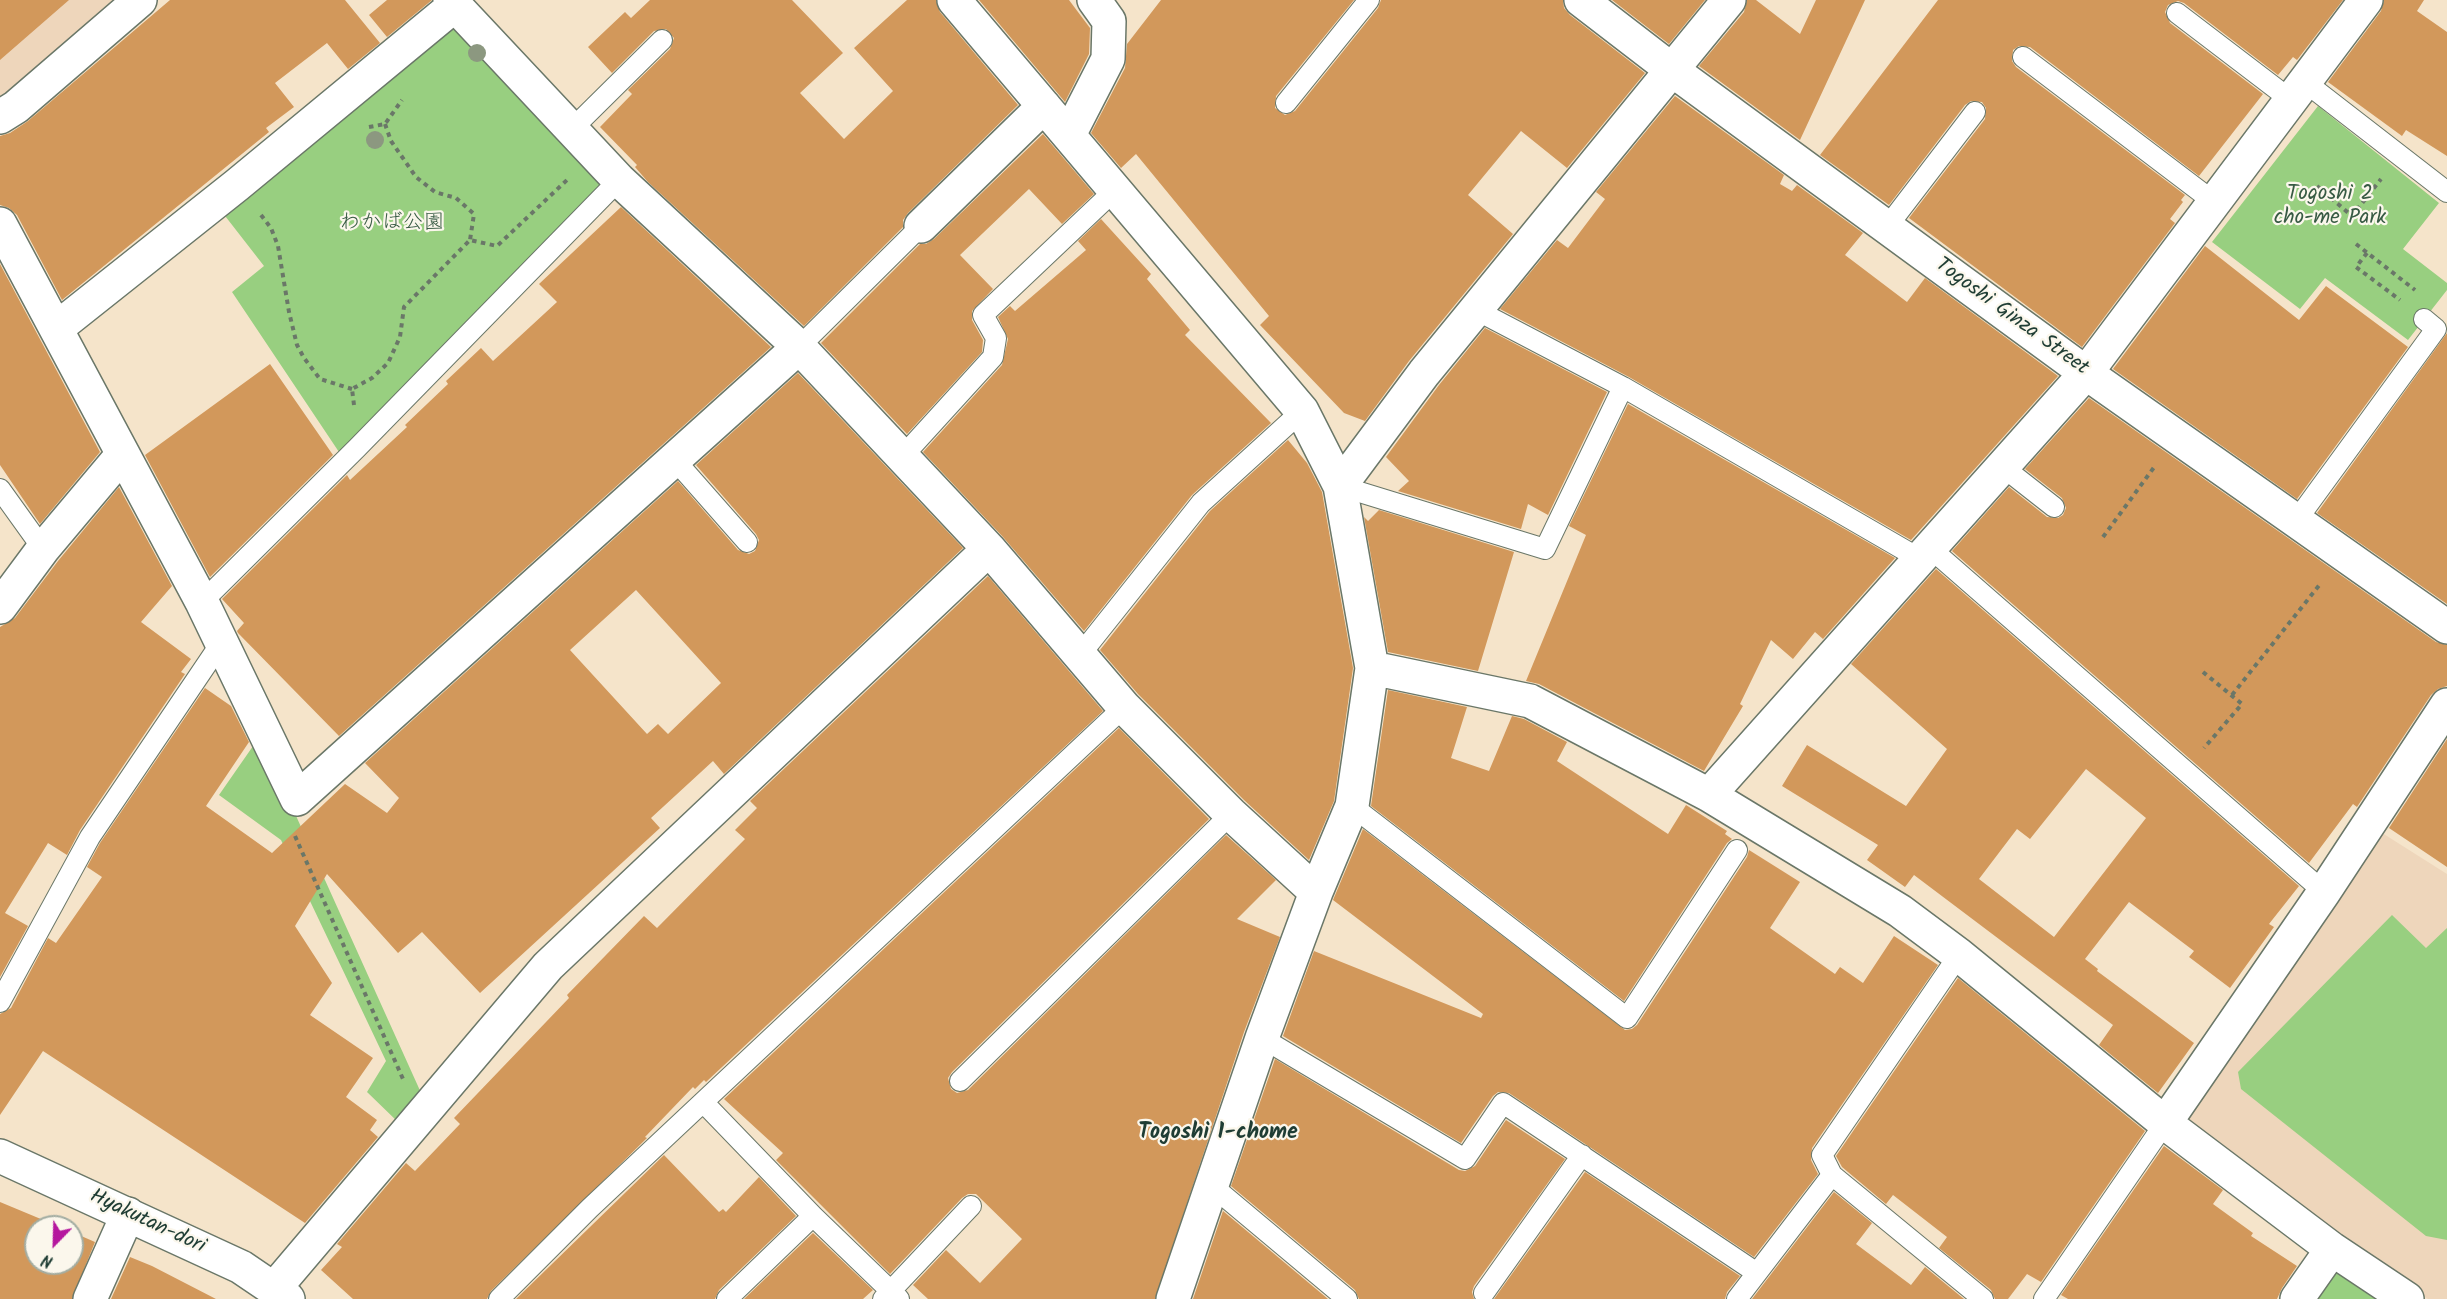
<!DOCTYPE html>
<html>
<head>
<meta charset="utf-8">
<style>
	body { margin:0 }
	#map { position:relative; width:2447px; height:1299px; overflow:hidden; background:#f5e4ca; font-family:Kalam,sans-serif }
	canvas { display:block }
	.north { position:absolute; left:24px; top:1215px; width:60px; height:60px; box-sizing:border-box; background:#fbf7ec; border:2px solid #a3ada2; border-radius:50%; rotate:203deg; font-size:16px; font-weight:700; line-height:24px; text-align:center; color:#1f3d34 }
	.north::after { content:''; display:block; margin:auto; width:21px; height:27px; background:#b5179e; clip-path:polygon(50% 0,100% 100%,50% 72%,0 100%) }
</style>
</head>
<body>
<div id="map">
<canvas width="2447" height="1299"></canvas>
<div class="north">N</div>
</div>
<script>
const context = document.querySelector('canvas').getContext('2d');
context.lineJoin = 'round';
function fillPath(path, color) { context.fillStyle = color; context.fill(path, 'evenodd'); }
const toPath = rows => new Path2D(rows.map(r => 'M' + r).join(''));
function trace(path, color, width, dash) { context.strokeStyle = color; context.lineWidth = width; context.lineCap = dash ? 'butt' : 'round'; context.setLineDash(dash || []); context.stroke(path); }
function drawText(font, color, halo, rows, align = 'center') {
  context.font = font + ' Kalam,"Klee One",sans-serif'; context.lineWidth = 4.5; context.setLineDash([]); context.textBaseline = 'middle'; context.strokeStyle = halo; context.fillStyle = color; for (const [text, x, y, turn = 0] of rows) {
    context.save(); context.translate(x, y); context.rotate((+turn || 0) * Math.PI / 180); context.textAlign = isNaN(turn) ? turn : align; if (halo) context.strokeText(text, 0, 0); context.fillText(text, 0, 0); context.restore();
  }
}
const built = toPath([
	[0,0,121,0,57,58,0,99],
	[2379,831,2447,874,2447,1299,2428,1299,2337,1240,2185,1120]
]);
const green = toPath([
	[455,5,619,180,341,455,232,292,264,266,215,203],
	[2318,106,2439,203,2403,249,2447,283,2447,290,2408,340,2325,278,2300,309,2212,242],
	[260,736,422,1095,399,1123,367,1092,386,1061,281,840,219,795],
	[2392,915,2426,948,2447,928,2447,1240,2426,1236,2241,1089,2238,1072],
	[2333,1258,2394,1299,2304,1299]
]);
const building = toPath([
	[0,0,69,0,0,60],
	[170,0,345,0,380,43,348,69,327,43,275,83,294,107,266,128,269,132,62,300,17,215,9,208,0,205,0,136,10,133,28,121],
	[387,0,432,0,387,37,369,15],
	[650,0,792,0,843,53,800,93,844,139,893,91,854,48,907,0,936,0,940,12,1018,105,908,213,903,220,903,227,804,326,648,182,635,167,637,165,600,127,632,94,628,90,670,49,674,38,666,29,654,31,612,73,588,47,625,12,631,18],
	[979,0,1069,0,1090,28,1089,54,1065,102],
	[1161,0,1354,0,1276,96,1275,108,1285,115,1295,111,1378,8,1381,0,1563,0,1564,8,1570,15,1645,73,1567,168,1521,131,1468,195,1513,234,1409,361,1365,421,1344,413,1260,325,1269,316,1136,154,1121,168,1091,133,1125,68,1127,44],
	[1612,0,1705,0,1669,44],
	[1747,0,1756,0,1800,34,1816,0,1865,0,1800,140,1699,66,1744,12],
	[1938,0,2343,0,2297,60,2293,57,2278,75,2184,3,2178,1,2168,5,2165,12,2170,23,2263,94,2199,176,2030,47,2019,46,2013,50,2012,61,2016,67,2185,195,2181,200,2183,202,2170,219,2175,223,2082,347,1909,218,1985,119,1986,108,1982,102,1971,101,1965,105,1889,205,1820,155],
	[2384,0,2424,0,2417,11,2447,32,2447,156,2406,130,2402,136,2328,82,2381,11],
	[1675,96,1784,175,1780,184,1792,191,1797,185,1863,233,1845,255,1907,302,1925,278,2058,376,1911,540,1629,377,1500,309,1557,240,1568,248,1605,199,1596,192],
	[1043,134,1094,194,1062,224,1029,189,960,255,993,289,972,311,972,320,983,340,982,352,907,434,821,343,920,244,926,244,934,239],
	[621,207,771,347,339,736,238,633,237,631,244,623,222,599,347,475,350,480,407,427,405,425,448,384,446,381,481,348,493,361,557,302,539,284],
	[1101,219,1151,274,1147,279,1190,330,1185,335,1271,423,1192,495,1084,631,1003,537,923,452,1002,365,1008,339,998,317,1010,306,1015,311,1086,250,1078,241],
	[2205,246,2299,320,2326,286,2408,347,2297,499,2113,369],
	[0,264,100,452,40,524,0,465],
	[1485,328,1607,392,1548,515,1528,504,1521,529,1398,491,1409,481,1386,457,1439,385],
	[2447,333,2447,604,2317,513],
	[270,364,333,455,210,577,145,455],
	[798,373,963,548,724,774,713,761,651,818,660,828,480,993,422,932,398,953,327,874,295,926,332,983,310,1015,373,1058,346,1097,377,1120,370,1130,378,1137,305,1223,43,1051,0,1115,0,1014,11,1008,48,938,56,943,102,877,87,867,100,843,205,688,231,706,249,742,206,806,272,853,345,784,387,813,399,798,365,763,678,481,738,550,749,554,755,551,759,540,756,534,696,465],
	[636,590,721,683,668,734,658,724,647,734,570,650],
	[2089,398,2436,642,2447,645,2447,686,2438,689,2431,695,2357,807,2353,804,2309,863,1952,551,2009,487,2047,517,2058,518,2063,515,2066,508,2062,498,2025,469],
	[1628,404,1895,558,1823,639,1815,632,1793,659,1771,640,1740,704,1743,706,1704,771,1539,684,1526,681,1586,535,1569,526],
	[1288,440,1307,463,1322,492,1353,668,1334,801,1309,860,1244,800,1138,694,1100,650,1210,511],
	[119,487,172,586,141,622,191,659,181,672,185,674,80,830,67,855,48,843,5,913,28,926,0,977,0,627,15,618,58,561],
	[1379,510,1514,552,1478,671,1388,652,1364,517,1368,521],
	[1936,569,2299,886,2269,924,2274,927,2230,988,2189,957,2194,951,2129,902,2085,959,2098,969,2097,971,2194,1043,2158,1093,2099,1045,2113,1025,1914,875,1905,887,1867,860,1878,845,1782,786,1807,745,1906,806,1947,749,1851,664],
	[2086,769,2146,818,2054,937,1979,879,2017,829,2030,839],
	[988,576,1103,711,706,1082,704,1080,695,1089,693,1087,645,1137,647,1138,491,1291,487,1299,353,1299,321,1270,342,1247,337,1244,406,1163,415,1171,460,1124,454,1118,569,998,567,995,644,916,657,928,745,839,735,830,757,808,750,801],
	[1388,690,1467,707,1451,758,1489,771,1512,716,1524,719,1567,742,1557,761,1668,834,1686,805,1727,831,1725,834,1732,839,1727,843,1624,1001,1371,806],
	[1119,728,1209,819,952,1072,948,1078,951,1089,957,1093,968,1090,1226,835,1276,880,1237,919,1280,937,1244,1032,1155,1299,928,1299,913,1285,946,1250,980,1283,1022,1239,976,1194,968,1194,962,1198,890,1274,776,1160,783,1153,724,1099],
	[2447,739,2447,867,2389,828],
	[1363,829,1625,1030,1632,1029,1637,1025,1747,857,1749,850,1800,882,1770,928,1835,974,1840,967,1863,983,1894,936,1938,965,1812,1148,1811,1160,1818,1174,1754,1257,1509,1093,1498,1092,1493,1096,1461,1143,1283,1036,1314,951,1481,1018,1483,1014,1333,900],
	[1958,978,2145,1131,2041,1282,2027,1274,2008,1299,1995,1299,1991,1290,1939,1248,1947,1237,1893,1195,1886,1204,1842,1167,1836,1156],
	[1275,1059,1459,1170,1465,1171,1475,1166,1506,1120,1565,1159,1474,1286,1472,1292,1474,1299,1359,1299,1355,1290,1231,1186],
	[2164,1146,2223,1190,2213,1204,2253,1233,2251,1236,2297,1266,2282,1288,2277,1299,2068,1299,2061,1295],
	[664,1155,719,1212,723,1209,726,1212,759,1177,796,1216,719,1290,715,1299,516,1299],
	[1585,1172,1740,1276,1727,1292,1725,1299,1494,1299],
	[1834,1192,1872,1223,1856,1244,1911,1285,1925,1267,1964,1299,1752,1299],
	[0,1202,60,1227,36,1227,36,1263,72,1263,72,1232,95,1242,72,1299,0,1299],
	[1223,1211,1328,1299,1193,1299],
	[813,1233,873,1290,863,1299,744,1299],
	[130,1257,152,1266,216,1299,111,1299]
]);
const path = toPath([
	[385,124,391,141,416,177,435,192,456,198,474,214,470,240],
	[369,127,385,124,402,100],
	[2317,186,2352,216,2381,179],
	[261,215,271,228,278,246,289,312,297,345,304,358,320,379,352,389],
	[2356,244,2415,290],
	[2367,253,2356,267,2400,300],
	[354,405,352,389,372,378,388,363,400,337,404,307,470,240,497,246,567,180],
	[2103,537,2155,466],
	[2203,672,2242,704,2204,748],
	[2232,695,2321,583],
	[295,836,403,1079]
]);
const service = toPath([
	[2177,13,2291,100],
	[2023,57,2214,202],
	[2305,82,2447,192],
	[1286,103,1369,0],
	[572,129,662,40],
	[1887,227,1975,112],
	[1476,310,1623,387,1920,559],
	[799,347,921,226],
	[902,457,993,357,996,338,983,315,1115,190],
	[674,459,747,542],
	[2003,467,2054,507],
	[1340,486,1545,549,1623,387],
	[0,489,43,549],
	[2296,521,2436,329,2424,319],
	[1930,548,2324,892],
	[202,602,357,448,619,180],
	[1080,655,1201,503,1302,411],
	[1352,806,1627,1018,1737,850],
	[1959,955,1822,1155,1832,1175,1983,1299],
	[0,1002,90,837,221,643],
	[1262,1038,1465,1159,1503,1103,1757,1273],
	[960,1081,1231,814],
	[703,1102,813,1216,899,1299],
	[1211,1185,1347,1299],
	[1484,1293,1582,1155],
	[499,1299,590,1208,1124,707],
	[727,1299,813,1216],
	[883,1299,971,1206],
	[1737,1299,1832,1175],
	[2044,1299,2165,1123]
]);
const minor = toPath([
	[450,0,619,180,799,347,989,549,1124,707,1231,814,1316,892],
	[954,0,1302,411,1340,486,1372,668,1352,806,1316,892,1262,1038,1173,1299],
	[0,117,16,107,140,0],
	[1069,135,1108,59,1109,21,1094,0],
	[0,224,202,602,297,799,799,347],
	[921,226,1044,106],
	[57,328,237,185,455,5],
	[1340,486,1424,373,1729,0],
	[0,607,43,549,122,455],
	[1372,668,1530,701,1709,795,1900,911,1959,955,2165,1123,2332,1249,2407,1299],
	[1709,795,2086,373,2366,0],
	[2165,1123,2324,892,2447,705],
	[274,1289,548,966,989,549],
	[90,1299,128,1214],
	[2297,1299,2332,1249]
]);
const tertiary = toPath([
	[1581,0,1672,70,2086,373,2447,627],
	[0,1156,241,1267,288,1299]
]);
const trees = [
	[477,53],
	[375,140]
];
const parkNames = [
	["Togoshi 2",2330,195],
	["cho-me Park",2330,219],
	["わかば公園",392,224]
];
const streetNames = [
	["Togoshi Ginza Street",2011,318,36],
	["Hyakutan-dori",147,1223,25]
];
const neighbourhoodNames = [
	["Togoshi 1-chome",1218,1134]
];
fillPath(built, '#eed6bb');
fillPath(green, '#98cf80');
fillPath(building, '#d2985b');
trace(service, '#6a7768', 22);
trace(minor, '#6a7768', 36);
trace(tertiary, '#6a7768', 36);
trace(path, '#6a7768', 4, [4.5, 4.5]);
trace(service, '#fff', 20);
trace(minor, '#fff', 33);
trace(tertiary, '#fff', 33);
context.fillStyle = '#8c9880';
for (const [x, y] of trees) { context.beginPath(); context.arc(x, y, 9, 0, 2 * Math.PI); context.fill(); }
drawText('21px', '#375a43', '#fbf7ec', parkNames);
drawText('21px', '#1f3d34', '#fbf7ec', streetNames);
drawText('bold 22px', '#1f3d34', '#fbf7ec', neighbourhoodNames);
</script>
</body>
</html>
